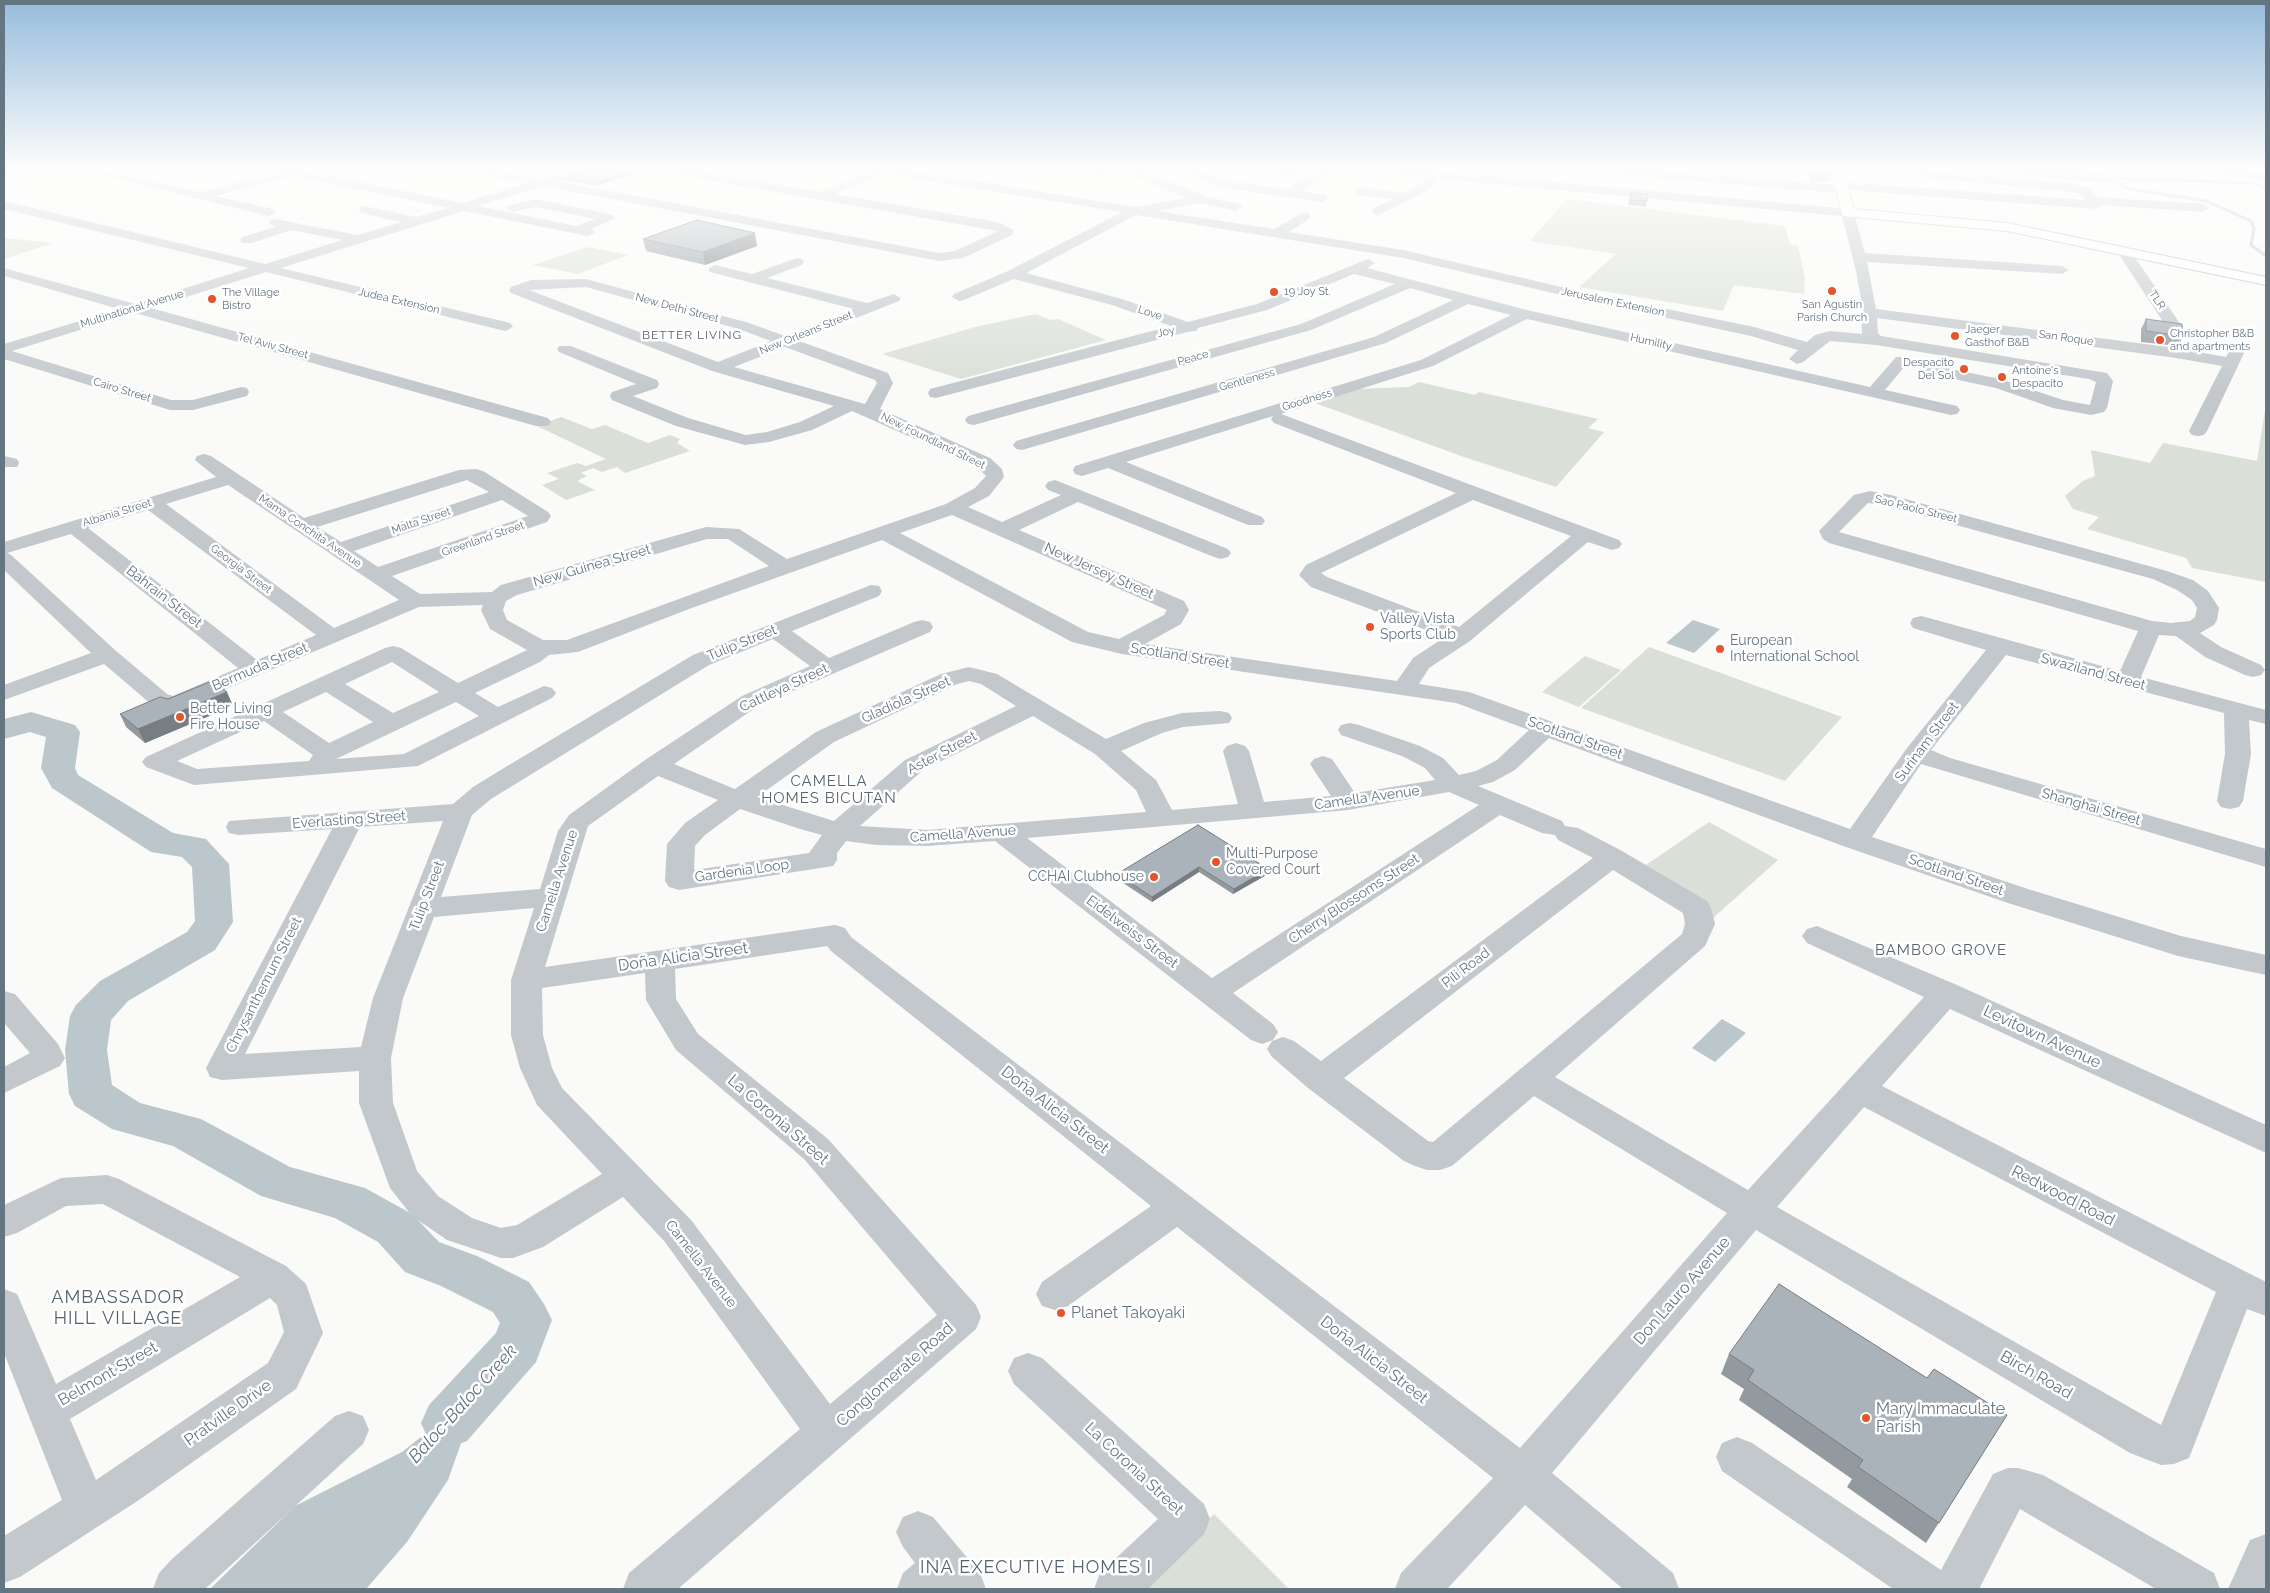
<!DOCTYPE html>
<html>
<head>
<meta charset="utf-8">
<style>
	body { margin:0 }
	#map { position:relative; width:2270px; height:1593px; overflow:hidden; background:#fafaf8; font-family:Raleway,sans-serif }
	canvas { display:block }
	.frame { position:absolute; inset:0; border:5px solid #657683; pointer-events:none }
</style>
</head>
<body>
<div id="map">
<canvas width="2270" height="1593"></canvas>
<div class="frame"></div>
</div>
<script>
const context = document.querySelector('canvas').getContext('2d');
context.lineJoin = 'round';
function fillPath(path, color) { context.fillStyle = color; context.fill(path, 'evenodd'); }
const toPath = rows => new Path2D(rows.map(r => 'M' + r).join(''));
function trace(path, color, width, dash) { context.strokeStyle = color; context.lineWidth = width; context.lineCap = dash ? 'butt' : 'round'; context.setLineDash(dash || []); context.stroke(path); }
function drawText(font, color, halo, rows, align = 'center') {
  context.font = font + ' Raleway,sans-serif'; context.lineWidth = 5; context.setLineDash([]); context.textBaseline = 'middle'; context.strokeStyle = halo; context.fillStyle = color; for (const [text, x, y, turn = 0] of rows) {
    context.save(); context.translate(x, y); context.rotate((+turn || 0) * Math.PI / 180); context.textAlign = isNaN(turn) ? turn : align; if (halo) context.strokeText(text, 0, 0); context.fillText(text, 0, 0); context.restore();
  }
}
const green = toPath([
	[1567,199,1785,226,1790,245,1798,246,1805,278,1804,294,1734,285,1723,311,1579,287,1616,254,1530,241],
	[4,238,53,243,4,259],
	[588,247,628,255,578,274,533,265],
	[1036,314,1050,320,1058,319,1106,340,961,379,882,354,975,327],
	[1419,382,1475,395,1479,392,1598,419,1588,428,1604,432,1556,487,1464,457,1315,403,1356,389,1409,387],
	[2266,404,2266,582,2192,568,2186,558,2087,529,2099,517,2073,509,2065,496,2083,481,2095,476,2091,450,2150,463,2163,443,2257,461],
	[561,417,592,429,605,425,648,443,670,435,680,439,677,443,690,451,625,473,617,467,602,472,593,468,581,473,587,476,577,481,595,490,566,500,542,485,559,479,547,473,577,463,586,466,606,459,537,426],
	[1649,647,1842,717,1785,781,1581,708],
	[1585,656,1621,670,1579,707,1542,692],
	[1709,822,1778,860,1713,918,1646,865],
	[1214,1514,1289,1589,1137,1589]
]);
const water = toPath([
	[1693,620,1720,629,1694,653,1666,643],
	[1722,1019,1746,1033,1715,1062,1692,1048],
	[480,1390,448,1480,407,1542,366,1589,210,1589,295,1506,402,1452]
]);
const stream = toPath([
	[2104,178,2130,189,2206,201,2251,221,2254,228,2251,245,2266,256],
	[2108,178,2254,183,2266,189]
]);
const river = toPath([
	[2009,170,2073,170,2104,173,2112,178,2104,183,2017,175,2009,170],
	[31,712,75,725,80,732,75,768,78,775,173,833,206,839,229,864,233,922,215,950,128,1001,111,1020,107,1050,112,1085,140,1103,201,1119,290,1167,365,1188,412,1214,439,1242,477,1256,529,1282,544,1304,552,1320,536,1362,467,1441,448,1448,429,1441,421,1423,429,1405,496,1333,500,1323,493,1312,441,1286,405,1272,378,1242,335,1218,261,1196,173,1146,112,1129,75,1106,69,1094,65,1050,70,1016,76,1005,100,981,187,932,195,921,192,867,182,857,151,852,52,788,41,768,46,737,30,732,4,739,4,719,31,712]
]);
const minor = toPath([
	[80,170,103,170,200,192,277,173,274,170,300,170,463,203,527,183,477,174,471,170,498,170,542,179,568,170,588,170,557,181,939,253,955,251,998,231,674,174,668,170,697,170,820,192,873,170,907,170,1135,207,1187,198,1119,170,1141,170,1205,196,1240,204,1242,207,1236,211,1201,203,1157,211,1274,229,1304,212,1309,213,1310,216,1309,219,1289,232,1403,250,1570,289,1754,327,1807,342,1815,335,1830,331,1862,334,1861,299,1856,271,1842,216,1437,179,1429,190,1377,216,1371,212,1373,209,1392,199,1359,195,1353,191,1359,187,1404,193,1421,184,1426,178,1381,174,1375,170,1424,170,1848,209,1854,213,1865,253,2062,266,2069,270,2062,274,1867,262,1876,309,2176,348,2226,357,2232,346,2244,346,2246,349,2207,431,2204,435,2198,436,2192,435,2189,431,2222,366,2176,358,1877,318,1878,333,1881,336,2107,373,2113,381,2107,408,2104,412,2091,415,2053,408,1996,388,1921,372,1919,369,1927,364,2000,379,2063,400,2090,405,2096,382,2089,379,1876,345,1830,341,1803,362,1797,364,1789,359,1798,350,1751,336,1570,297,1403,258,1136,215,1026,273,1122,299,1188,322,1257,304,1368,259,1375,263,1367,268,1527,310,1870,387,1896,357,1908,357,1910,360,1885,390,1957,406,1960,410,1957,414,1951,415,1527,319,1433,366,1281,414,1619,540,1622,544,1619,548,1612,550,1588,542,1470,641,1429,668,1419,684,1469,692,1850,829,1907,748,1986,650,1913,628,1910,623,1913,618,1921,616,1929,618,2120,671,2138,631,1829,543,1823,539,1819,531,1854,495,1870,491,1891,495,2167,571,2193,580,2208,591,2219,608,2217,620,2214,625,2200,633,2221,647,2261,665,2265,670,2261,675,2253,677,2245,675,2205,657,2176,636,2159,635,2141,677,2266,710,2266,724,2249,720,2251,754,2243,801,2239,807,2230,809,2221,807,2217,801,2225,754,2224,713,2006,655,1931,750,1950,758,2266,849,2266,867,1921,764,1872,837,2028,889,2181,936,2266,955,2266,975,2178,956,2008,903,1846,847,1549,738,1515,770,1493,782,1478,786,1562,821,1565,826,1578,828,1622,851,1707,901,1711,908,1715,924,1705,946,1555,1077,1748,1190,1924,997,1807,943,1802,936,1807,929,1817,926,1957,985,2266,1125,2266,1153,1950,1009,1882,1086,2266,1282,2266,1316,2247,1309,2189,1458,2174,1464,2161,1465,2130,1453,1756,1230,1552,1473,1673,1573,1679,1589,1623,1589,1525,1505,1447,1589,1395,1589,1401,1573,1493,1478,1177,1227,1068,1306,1055,1310,1042,1306,1036,1294,1042,1282,1151,1206,831,951,827,946,675,969,676,999,698,1034,828,1139,976,1305,981,1317,976,1329,678,1589,623,1589,629,1573,800,1429,665,1242,623,1197,543,1247,513,1258,501,1258,447,1240,412,1216,390,1188,359,1103,359,1071,222,1080,210,1077,206,1068,332,829,239,835,229,833,226,827,229,821,453,804,473,787,504,768,693,655,871,585,879,586,882,591,879,596,792,631,829,658,914,622,922,620,930,622,933,627,930,632,758,706,674,764,735,789,816,732,941,674,969,667,997,674,1106,739,1144,723,1182,713,1220,711,1229,713,1232,718,1229,723,1183,727,1162,733,1121,751,1156,780,1172,810,1238,804,1223,751,1227,746,1236,743,1245,746,1249,751,1264,802,1331,796,1310,764,1314,759,1323,756,1332,759,1355,793,1435,780,1425,768,1402,756,1341,735,1338,730,1341,725,1350,723,1359,725,1420,746,1443,758,1459,775,1476,771,1497,760,1529,730,1456,703,1122,654,1072,642,882,540,689,609,578,652,549,655,540,662,475,693,498,707,544,686,552,688,556,693,552,698,418,766,194,785,146,767,142,762,146,757,385,648,393,646,401,648,458,683,527,650,490,629,481,610,483,605,419,607,174,711,151,704,104,664,4,700,4,685,91,653,4,570,4,542,216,477,195,460,197,456,204,454,211,456,304,518,459,470,476,469,483,471,548,512,551,516,547,522,392,576,420,594,492,592,501,585,706,527,739,529,787,559,946,504,975,488,986,476,976,466,852,411,812,430,769,442,745,445,676,426,612,400,610,396,612,392,636,384,559,352,557,349,559,346,571,346,657,380,659,384,657,388,633,396,688,418,746,435,767,432,800,422,834,406,712,371,511,293,509,290,511,287,531,280,586,279,749,323,785,336,854,309,710,272,708,269,715,265,752,274,797,258,802,259,804,262,802,265,767,278,867,303,894,294,901,298,899,301,799,341,888,373,893,383,880,409,990,458,1002,469,1004,477,989,496,968,507,1002,522,1061,495,1048,490,1045,486,1048,482,1055,480,1228,549,1231,553,1228,557,1221,559,1214,557,1078,502,1019,530,1184,601,1189,610,1181,624,1145,644,1397,681,1413,658,1445,637,1311,587,1299,575,1306,565,1456,493,1274,423,1271,419,1273,416,1126,462,1262,517,1265,521,1262,525,1248,525,1108,468,1082,476,1075,474,1073,470,1075,466,1421,360,1511,315,1468,304,1386,343,1022,450,1016,449,1013,445,1016,441,1374,337,1453,300,1410,288,1311,330,974,425,968,424,965,420,968,416,1301,324,1395,284,1354,274,1267,310,1198,328,1196,331,1187,332,936,398,930,397,928,393,930,389,1171,326,1112,305,1014,279,964,300,959,301,952,297,954,294,1008,271,1122,212,885,174,835,194,997,222,1014,230,1012,235,963,258,939,261,543,186,478,206,576,226,595,219,536,207,513,212,507,208,509,205,536,199,609,214,615,218,591,229,595,232,588,236,464,211,281,268,510,323,513,326,510,329,505,331,266,272,151,308,548,418,551,422,548,426,536,426,135,313,12,351,171,400,193,400,241,387,247,388,249,392,247,396,193,410,170,410,4,359,4,344,119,309,4,276,4,268,135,304,249,268,4,209,4,201,265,264,342,240,291,230,252,243,242,243,240,240,242,237,275,227,269,223,270,220,275,219,358,235,401,222,361,213,359,210,361,207,365,206,416,217,448,208,293,176,215,196,273,209,275,212,269,216,80,170],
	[586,287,739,329,771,341,718,362,529,290,586,287],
	[785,347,875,380,877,383,865,404,734,367,785,347],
	[467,480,489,492,341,542,317,527,467,480],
	[228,485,331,554,399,600,334,628,166,504,228,485],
	[502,500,528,516,378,567,354,551,502,500],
	[1473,500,1571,536,1459,627,1327,577,1321,573,1473,500],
	[1868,503,1883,505,2153,579,2177,590,2192,600,2197,608,2195,617,2190,621,2171,623,2152,621,1839,532,1868,503],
	[148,510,316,635,257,660,88,528,148,510],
	[952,515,1167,610,1164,615,1119,639,1088,632,900,533,952,515],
	[71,534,238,668,173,696,167,694,115,650,11,555,7,553,71,534],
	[707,539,728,539,769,566,567,640,543,640,507,620,503,610,506,601,517,595,707,539],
	[773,639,810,666,742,696,645,760,569,815,558,831,540,889,441,897,472,815,491,799,709,665,773,639],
	[392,662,439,692,393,713,345,684,392,662],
	[969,681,981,684,1016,706,905,760,834,821,757,797,834,742,957,684,969,681],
	[326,692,373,722,329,743,283,712,326,692],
	[456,702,479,716,404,754,336,759,456,702],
	[1033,716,1095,754,1136,790,1146,812,927,830,860,826,923,770,1033,716],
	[264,721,313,755,309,761,197,769,177,761,264,721],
	[658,776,718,800,685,823,667,844,665,881,669,887,679,890,833,866,837,860,837,853,846,841,876,845,927,846,995,841,1251,1040,1262,1044,1273,1040,1278,1032,1273,1024,1233,993,1500,815,1542,833,1555,835,1558,840,1593,858,1321,1061,1294,1041,1283,1037,1272,1041,1267,1049,1272,1057,1308,1088,1404,1161,1415,1166,1427,1170,1440,1170,1452,1166,1534,1096,1727,1213,1520,1448,851,937,845,928,835,925,545,967,588,826,658,776],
	[1449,792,1479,805,1212,978,1027,838,1348,810,1449,792],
	[740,809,800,829,822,835,809,853,694,870,695,846,705,835,740,809],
	[443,821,373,998,361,1047,245,1054,360,827,443,821],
	[1613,870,1683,913,1685,924,1682,934,1433,1142,1428,1141,1344,1078,1613,870],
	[534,908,511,980,511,1035,520,1068,537,1105,602,1174,517,1225,501,1228,472,1218,438,1196,417,1171,393,1103,391,1058,403,998,434,917,534,908],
	[645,973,646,1000,676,1050,804,1159,937,1315,830,1404,691,1220,562,1088,552,1068,543,1035,542,988,645,973],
	[1864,1107,2216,1292,2161,1425,1777,1207,1864,1107],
	[1072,170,1099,170,1110,175,1104,179,1072,170],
	[1182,170,1199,170,1221,180,1287,189,1319,170,1334,170,1301,191,1326,195,1328,198,1322,202,1218,187,1182,170],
	[1254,170,1310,170,1295,177,1260,174,1254,170],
	[1596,170,1652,170,1836,185,1841,182,2086,200,2081,194,2067,191,1914,177,1912,174,1918,170,2067,183,2089,188,2097,197,2203,204,2209,208,2203,212,2102,205,2096,209,1846,190,1841,193,1602,174,1596,170],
	[2204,170,2242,170,2266,173,2266,181,2210,174,2204,170],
	[2123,246,2128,247,2181,325,2178,328,2173,330,2165,325,2116,250,2123,246],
	[4,456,17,459,19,463,17,467,4,467,4,456],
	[4,991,15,994,58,1044,65,1058,60,1066,4,1093,4,1067,30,1053,4,1023,4,991],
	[107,1175,119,1179,286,1266,306,1284,323,1333,296,1389,139,1500,20,1577,4,1583,4,1536,62,1500,4,1353,4,1289,17,1294,56,1384,240,1277,103,1204,66,1206,17,1233,4,1237,4,1205,61,1178,107,1175],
	[270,1298,277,1305,284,1332,268,1363,96,1480,70,1419,270,1298],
	[1028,1353,1042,1358,1204,1504,1210,1519,1204,1534,1148,1589,1094,1589,1100,1573,1158,1519,1014,1384,1008,1371,1014,1358,1028,1353],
	[349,1411,363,1416,369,1430,363,1444,205,1589,153,1589,159,1573,172,1559,335,1416,349,1411],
	[1737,1437,1752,1443,1941,1570,1993,1474,2008,1468,2018,1468,2043,1475,2214,1573,2220,1589,2156,1589,2020,1509,1979,1589,1893,1589,1722,1471,1716,1457,1722,1443,1737,1437],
	[918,1511,933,1517,980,1573,986,1589,897,1589,903,1573,915,1563,903,1547,896,1532,903,1517,918,1511],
	[2266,1534,2266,1589,2228,1589,2250,1540,2266,1534]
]);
const major = toPath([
	[1827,170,1839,170,1847,186,1854,209,2007,223,2266,277,2266,285,2007,231,1843,216,1835,186,1827,170]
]);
const wall = toPath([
	[1810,170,1830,175,1828,182,1811,181,1809,173],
	[631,171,632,174,595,186,564,180,564,178],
	[1631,193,1648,194,1646,207,1628,205],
	[643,239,757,246,705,265,646,251],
	[2146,319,2183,336,2178,346,2141,342,2141,329],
	[233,706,145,743,126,727,120,714],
	[1198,825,1268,869,1268,874,1233,894,1199,872,1152,902,1117,879,1117,874],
	[1729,1354,2007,1415,1926,1543,1847,1487,1852,1479,1739,1400,1744,1389,1721,1374]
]);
const shadedWall = toPath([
	[631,171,632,174,595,186,595,183],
	[755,233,757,246,705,265,703,252],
	[227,692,233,706,145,743,138,729],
	[1199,867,1199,872,1152,902,1152,897],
	[1268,869,1268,874,1233,894,1234,889]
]);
const building = toPath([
	[585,170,626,170,631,171,595,183,564,178,585,170],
	[1812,170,1828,170,1830,175,1812,174,1812,170],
	[1631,193,1648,194,1647,201,1630,200,1631,193],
	[697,220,755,233,703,252,643,239,697,220],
	[2146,319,2182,324,2183,336,2146,331,2146,319],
	[212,681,227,692,138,729,120,714,160,697,168,699,212,681],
	[1198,825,1268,869,1234,889,1199,867,1152,897,1117,874,1198,825],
	[1779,1284,1927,1378,1934,1369,2007,1415,1939,1523,1858,1467,1863,1460,1748,1380,1754,1370,1729,1354,1779,1284]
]);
const markers = [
	[1832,291,5,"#e4552e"],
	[1274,292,5,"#e4552e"],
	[212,299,5,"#e4552e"],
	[1955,336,5,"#e4552e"],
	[2160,340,5,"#e4552e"],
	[1964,369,5,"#e4552e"],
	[2002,377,5,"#e4552e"],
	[1370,627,5,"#e4552e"],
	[1720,649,5,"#e4552e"],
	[180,717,5,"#e4552e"],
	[1216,862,5,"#e4552e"],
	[1154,877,5,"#e4552e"],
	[1061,1313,5,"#e4552e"],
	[1866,1418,5,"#e4552e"]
];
const farPoinames = [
	["19 Joy St.",1284,292],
	["The Village",222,293],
	["Bistro",222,306],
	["San Agustin",1832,305,"center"],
	["Parish Church",1832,318,"center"],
	["Jaeger",1965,330],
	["Gasthof B&B",1965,343],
	["Christopher B&B",2170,334],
	["and apartments",2170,347],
	["Despacito",1954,363,"right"],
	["Del Sol",1954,376,"right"],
	["Antoine's",2012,371],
	["Despacito",2012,384]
];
const farStreetnames = [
	["TLR",2157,300,56],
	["Judea Extension",399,301,13],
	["Jerusalem Extension",1613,302,12],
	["New Delhi Street",677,308,15],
	["Multinational Avenue",132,309,-17],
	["Love",1150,313,18],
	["Joy",1166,332,-14],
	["New Orleans Street",806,333,-22],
	["San Roque",2066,338,8],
	["Humility",1651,342,13],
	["Tel Aviv Street",273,346,15],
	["Peace",1193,358,-16],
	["Gentleness",1247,380,-16],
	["Cairo Street",122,390,17],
	["Goodness",1307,400,-17],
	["New Foundland Street",933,441,26],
	["Sao Paolo Street",1916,509,14],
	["Albania Street",117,513,-17],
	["Malta Street",421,521,-19],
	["Mama Conchita Avenue",310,531,34],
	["Greenland Street",483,539,-19],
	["Georgia Street",241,569,37]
];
const farNeighbourhoodnames = [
	["BETTER LIVING",692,335]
];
const streetNames = [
	["New Guinea Street",592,566,-16],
	["New Jersey Street",1099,571,24],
	["Bahrain Street",164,597,38],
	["Tulip Street",742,643,-22],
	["Scotland Street",1180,656,9],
	["Bermuda Street",260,667,-23],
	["Swaziland Street",2093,672,15],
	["Cattleya Street",784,688,-25],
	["Gladiola Street",906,700,-24],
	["Scotland Street",1575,738,20],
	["Surinam Street",1927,742,-53],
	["Aster Street",942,753,-28],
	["Camella Avenue",1367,798,-8],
	["Shanghai Street",2091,807,16],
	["Everlasting Street",349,820,-4],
	["Camella Avenue",963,834,-4],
	["Gardenia Loop",742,871,-8],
	["Scotland Street",1956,875,19],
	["Camella Avenue",557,881,-72],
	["Tulip Street",427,896,-69],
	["Cherry Blossoms Street",1354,899,-33],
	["Eidelweiss Street",1132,932,37],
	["Pili Road",1466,968,-37],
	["Chrysanthemum Street",264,985,-63],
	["Camella Avenue",701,1264,52]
];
const poiNames = [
	["Valley Vista",1380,619],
	["Sports Club",1380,635],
	["European",1730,641],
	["International School",1730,657],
	["Better Living",190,709],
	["Fire House",190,725],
	["Multi-Purpose",1226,854],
	["Covered Court",1226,870],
	["CCHAI Clubhouse",1144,877,"right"]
];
const neighbourhoodNames = [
	["CAMELLA",829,781],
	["HOMES BICUTAN",829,798],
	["BAMBOO GROVE",1941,950]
];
const nearStreetnames = [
	["Doña Alicia Street",683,957,-8],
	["Levitown Avenue",2042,1037,25],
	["Doña Alicia Street",1055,1110,38],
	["La Coronia Street",778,1120,41],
	["Redwood Road",2063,1196,27],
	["Don Lauro Avenue",1682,1291,-49],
	["Doña Alicia Street",1374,1360,38],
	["Belmont Street",108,1374,-30],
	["Conglomerate Road",895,1375,-41],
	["Birch Road",2036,1375,30],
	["Pratville Drive",228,1413,-35],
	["La Coronia Street",1134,1469,43]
];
const nearPoinames = [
	["Planet Takoyaki",1071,1313],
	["Mary Immaculate",1876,1409],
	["Parish",1876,1427]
];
const nearNeighbourhoodnames = [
	["AMBASSADOR",118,1298],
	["HILL VILLAGE",118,1319],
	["INA EXECUTIVE HOMES I",1036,1568]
];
const nearWaternames = [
	["Baloc-Baloc Creek",463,1404,-48]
];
fillPath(green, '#dadfd7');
fillPath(water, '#bbc7cb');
trace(stream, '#bbc7cb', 3);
fillPath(river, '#bbc7cb');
trace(major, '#b5babe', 2);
fillPath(minor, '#c3c8cc');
fillPath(major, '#fff');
fillPath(wall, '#929a9f');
fillPath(shadedWall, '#777d82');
fillPath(building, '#aab3b9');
trace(building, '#777d82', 1);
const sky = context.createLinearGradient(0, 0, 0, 393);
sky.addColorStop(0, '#96bcdc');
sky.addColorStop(0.43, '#fdfdfc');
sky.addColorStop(1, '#fdfdfc00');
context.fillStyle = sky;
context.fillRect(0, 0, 2270, 393);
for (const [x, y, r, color] of markers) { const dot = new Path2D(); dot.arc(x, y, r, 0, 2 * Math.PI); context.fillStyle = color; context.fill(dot); trace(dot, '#fff', 2); }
drawText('11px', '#657683', '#fff', farPoinames, 'left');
drawText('11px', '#657683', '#fff', farStreetnames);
context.letterSpacing = '1px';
drawText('12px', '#57646e', '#fff', farNeighbourhoodnames);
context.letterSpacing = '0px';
drawText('14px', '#657683', '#fff', streetNames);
drawText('14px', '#657683', '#fff', poiNames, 'left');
context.letterSpacing = '1px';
drawText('15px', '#57646e', '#fff', neighbourhoodNames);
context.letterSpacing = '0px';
drawText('16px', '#657683', '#fff', nearStreetnames);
drawText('16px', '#657683', '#fff', nearPoinames, 'left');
context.letterSpacing = '1px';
drawText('18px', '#57646e', '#fff', nearNeighbourhoodnames);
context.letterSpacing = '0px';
drawText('italic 18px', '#60757c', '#fff', nearWaternames);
</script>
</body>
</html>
